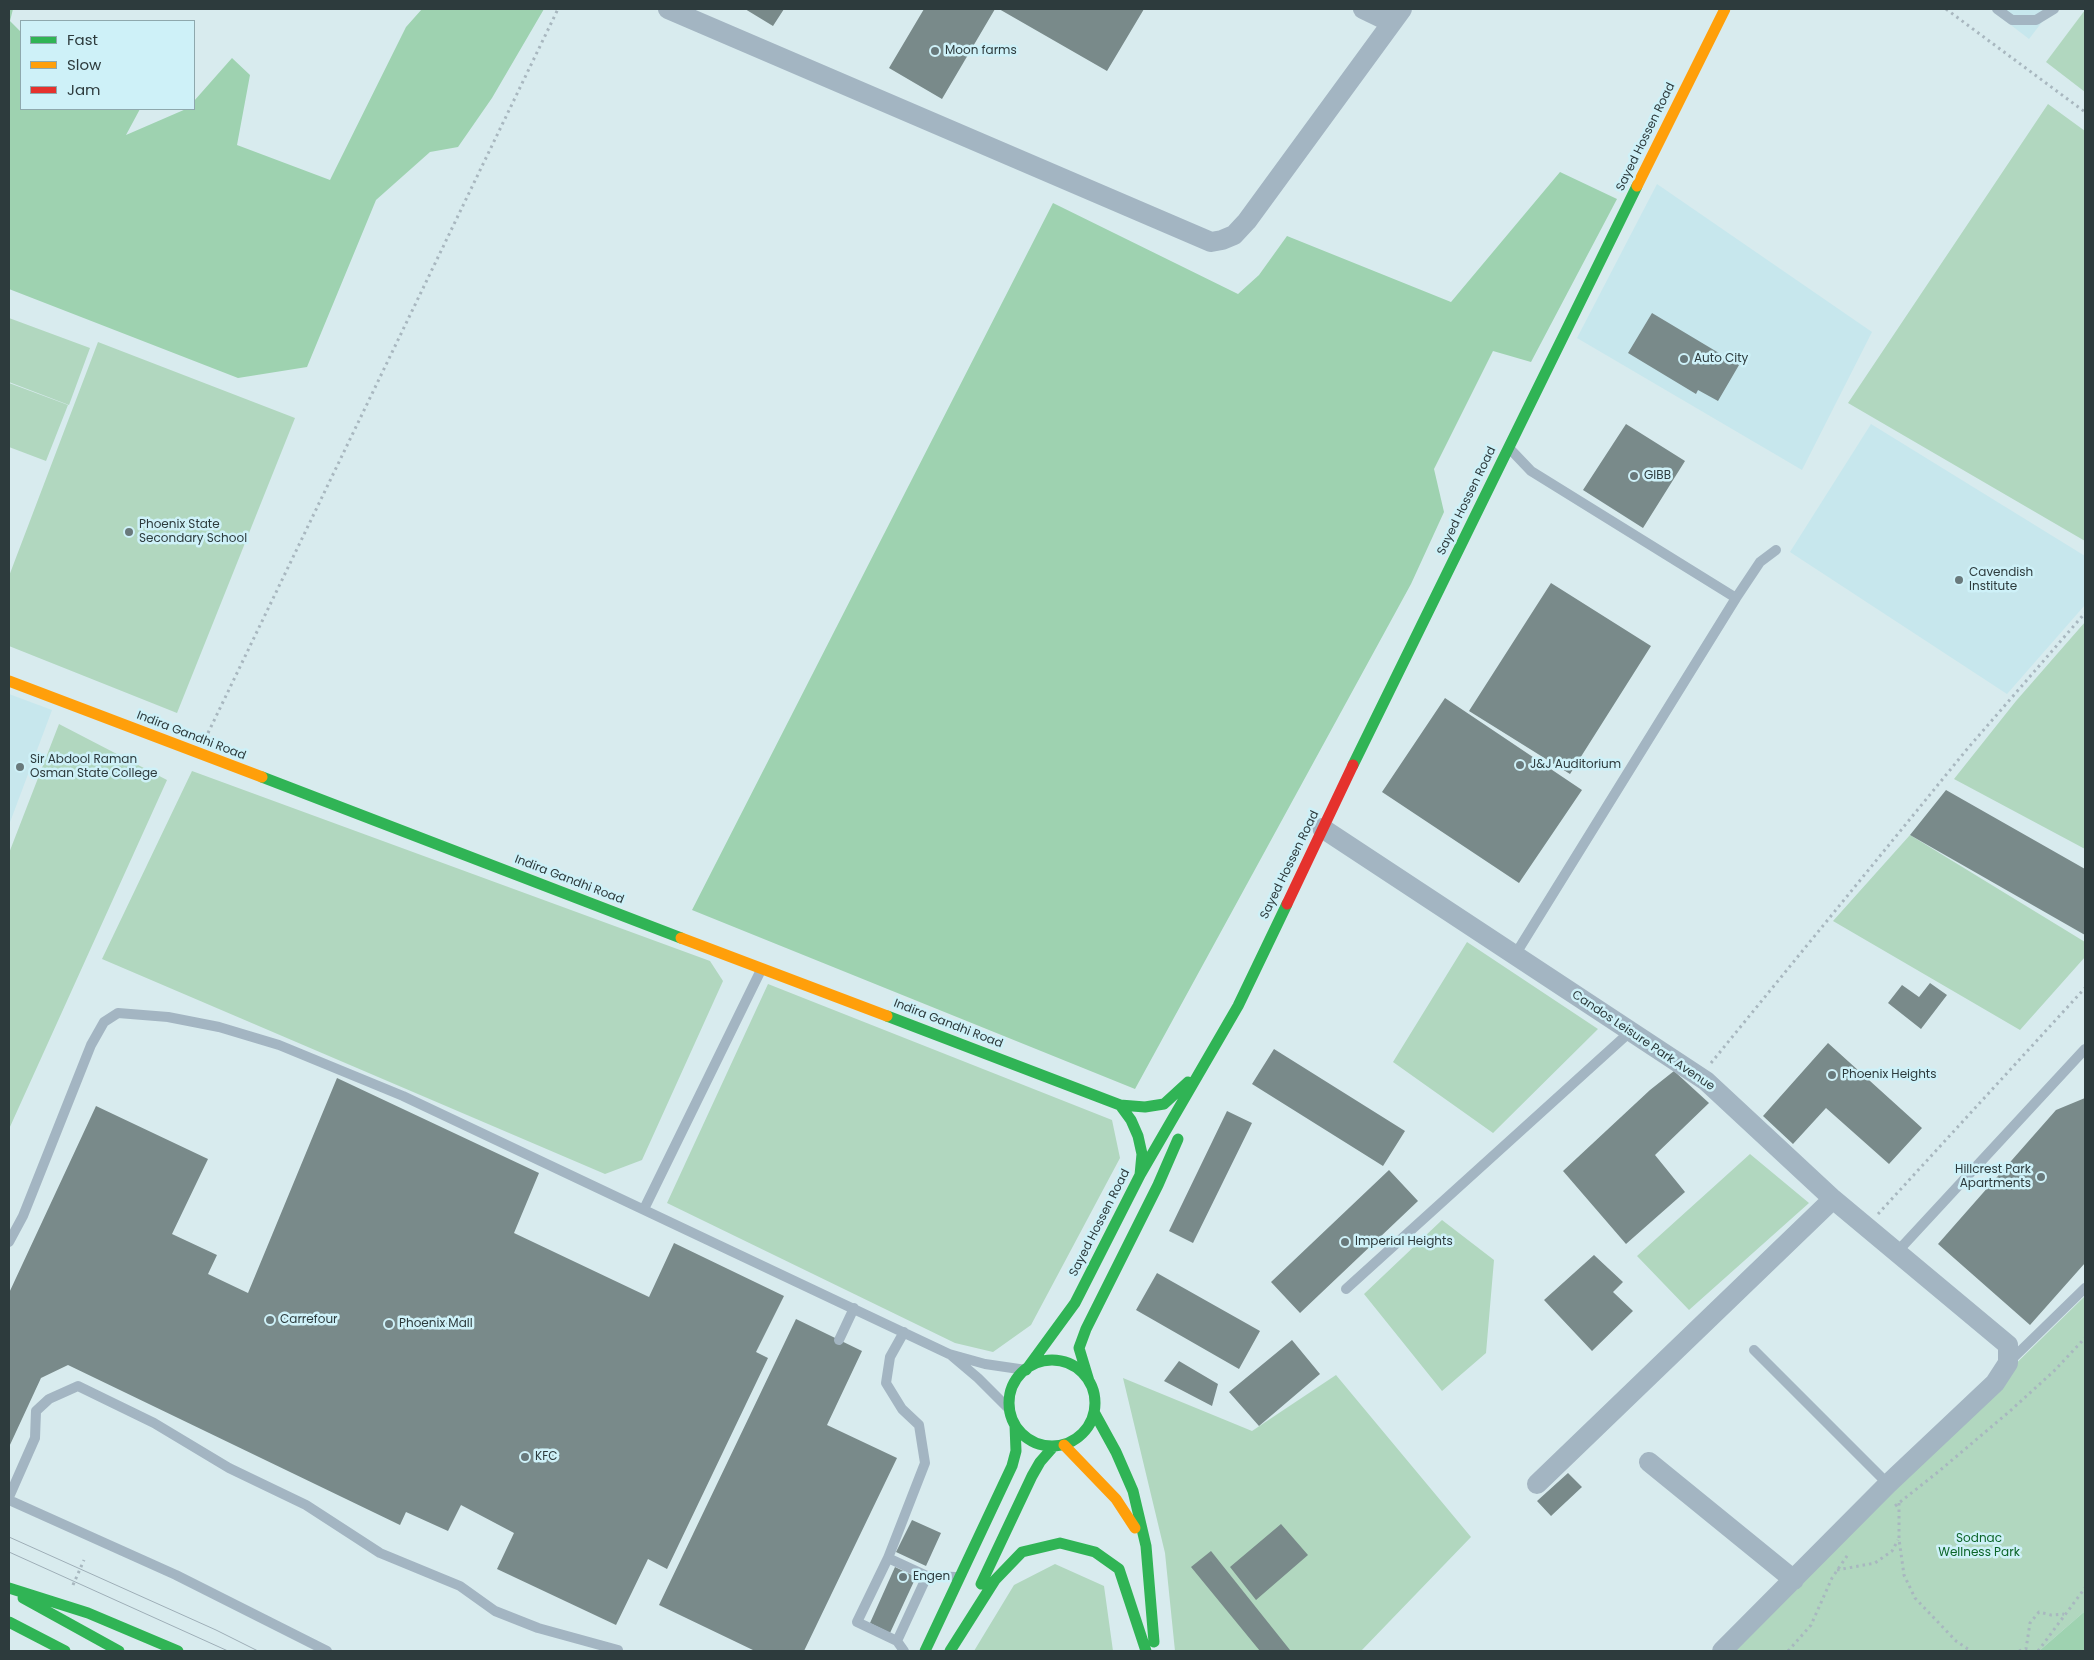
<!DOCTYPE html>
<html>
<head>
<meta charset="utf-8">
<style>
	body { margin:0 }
	#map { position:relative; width:2094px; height:1660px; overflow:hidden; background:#d8ebee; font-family:Poppins,sans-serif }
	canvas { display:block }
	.frame { position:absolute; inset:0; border:10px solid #2d3b3d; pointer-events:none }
	.legend { position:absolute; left:20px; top:20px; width:175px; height:90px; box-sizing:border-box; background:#cef1f8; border:1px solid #8ea8ad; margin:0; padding:6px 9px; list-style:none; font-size:15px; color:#2d3b3d }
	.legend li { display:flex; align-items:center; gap:10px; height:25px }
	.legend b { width:25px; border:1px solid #8ea8ad }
</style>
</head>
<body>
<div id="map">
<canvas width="2094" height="1660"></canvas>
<div class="frame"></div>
<ul class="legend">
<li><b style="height:6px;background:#30b455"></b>Fast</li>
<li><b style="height:6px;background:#ff9f0a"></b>Slow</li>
<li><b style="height:6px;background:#e5322d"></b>Jam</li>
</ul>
</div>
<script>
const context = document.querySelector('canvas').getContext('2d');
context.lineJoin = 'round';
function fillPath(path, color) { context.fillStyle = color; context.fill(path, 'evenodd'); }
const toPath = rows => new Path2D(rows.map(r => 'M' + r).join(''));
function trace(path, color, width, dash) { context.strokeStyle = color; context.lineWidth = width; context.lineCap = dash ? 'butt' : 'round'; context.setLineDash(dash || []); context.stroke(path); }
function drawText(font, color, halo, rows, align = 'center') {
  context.font = font + ' Poppins,sans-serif'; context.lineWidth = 5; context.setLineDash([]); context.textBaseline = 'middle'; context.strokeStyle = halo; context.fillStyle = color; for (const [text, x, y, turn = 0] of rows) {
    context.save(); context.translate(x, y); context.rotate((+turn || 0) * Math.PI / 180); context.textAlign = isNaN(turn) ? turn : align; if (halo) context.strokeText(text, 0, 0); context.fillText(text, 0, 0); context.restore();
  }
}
const built = toPath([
	[1997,9,2052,9,2029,39,1994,12],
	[1657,184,1872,332,1802,470,1577,338],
	[1871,424,2085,556,2085,605,2007,694,1790,552],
	[9,694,52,710,9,825]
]);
const green = toPath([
	[2085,10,2085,92,2046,62],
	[2048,104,2085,131,2085,541,1848,403],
	[9,318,90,348,69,405,9,382],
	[98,342,295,418,177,713,9,646,9,576],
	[9,383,68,405,46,461,9,447],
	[2085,622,2085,849,1954,779,2016,701],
	[59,724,167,780,9,1129,9,853],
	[192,771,710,961,723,981,642,1160,605,1174,102,959],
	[1910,835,2085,942,2085,957,2020,1030,1833,921],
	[1467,942,1598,1029,1493,1133,1393,1062],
	[768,984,1112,1120,1120,1158,1031,1325,993,1352,955,1343,667,1203],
	[1750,1154,1809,1203,1689,1310,1637,1256],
	[1442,1220,1494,1260,1486,1353,1442,1391,1364,1294],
	[2085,1296,2085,1611,2039,1651,1722,1651],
	[1336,1375,1471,1537,1361,1651,1175,1651,1165,1553,1123,1378,1252,1431],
	[1055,1564,1104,1586,1113,1651,974,1651,1014,1585]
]);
const forest = toPath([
	[9,9,13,9,10,21,21,32,21,109,140,109,126,135,186,109,194,109,194,101,232,58,250,75,237,145,330,180,406,27,422,9,544,9,492,98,458,147,430,152,376,200,307,367,238,378,9,289],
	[1560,172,1617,199,1531,362,1493,351,1434,469,1444,512,1411,584,1135,1089,692,910,1053,203,1238,294,1259,275,1287,236,1451,302],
	[2085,1611,2085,1651,2039,1651]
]);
const building = toPath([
	[745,9,784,9,773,26],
	[924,9,995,9,942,99,889,68],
	[999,9,1144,9,1107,71],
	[1652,313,1739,365,1718,401,1698,390,1696,394,1628,353],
	[1626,424,1685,461,1643,528,1583,490],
	[1551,583,1651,646,1570,774,1469,711],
	[1445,698,1582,790,1519,883,1382,792],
	[1946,790,2085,869,2085,935,1910,835],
	[1930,983,1947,995,1921,1029,1888,1003,1902,985,1919,997],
	[1828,1043,1922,1128,1889,1164,1826,1108,1793,1144,1763,1116],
	[1274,1049,1405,1131,1383,1166,1252,1084],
	[1674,1071,1709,1103,1655,1155,1685,1192,1626,1244,1563,1171,1650,1090],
	[337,1078,539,1173,514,1233,649,1297,674,1243,784,1296,756,1352,768,1358,667,1569,648,1559,616,1625,497,1569,514,1533,461,1505,448,1531,406,1512,400,1525,68,1365,41,1378,9,1447,9,1293,96,1106,208,1159,172,1234,217,1255,208,1274,248,1293],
	[2085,1098,2085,1263,2030,1325,1938,1244,2056,1110],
	[1227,1111,1252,1123,1193,1243,1169,1231],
	[1389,1170,1418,1201,1300,1313,1271,1282],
	[1594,1255,1623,1282,1613,1292,1633,1311,1592,1351,1544,1300],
	[1157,1273,1260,1331,1239,1369,1136,1310],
	[796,1319,862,1351,827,1425,897,1458,804,1651,755,1651,659,1605],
	[1292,1340,1320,1374,1259,1426,1229,1392],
	[1179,1361,1218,1384,1212,1406,1164,1381],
	[1568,1473,1582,1487,1551,1516,1537,1501],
	[912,1520,941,1533,926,1566,896,1552],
	[1281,1524,1308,1555,1256,1600,1230,1567],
	[1211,1551,1290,1650,1288,1651,1260,1651,1191,1567],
	[895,1567,916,1577,890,1633,870,1623]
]);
const path = toPath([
	[1946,9,2085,112],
	[208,733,558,9],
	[1711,1063,1968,748,2085,613],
	[1878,1214,2085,988],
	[1899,1503,1899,1539,1904,1575,1915,1598,1956,1641,1971,1651],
	[1895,1506,1938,1472,2010,1411,2054,1371,2085,1338],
	[1837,1570,1875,1563,1892,1551,1898,1540],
	[73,1585,84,1560],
	[1788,1651,1811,1625,1832,1578,1849,1553],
	[2019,1651,2026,1649,2030,1623,2039,1612,2051,1615,2064,1614],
	[2038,1651,2085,1588]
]);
const lane = toPath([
	[1997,9,2012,20,2036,20,2054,9],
	[1510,449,1531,471,1736,598],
	[1515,955,1736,598,1760,562,1776,550],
	[644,1209,761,970],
	[9,1242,23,1216,91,1045,104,1022,118,1013,168,1017,219,1027,279,1045,403,1096,949,1354,985,1364,1026,1370],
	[1897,1252,2085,1049],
	[1346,1289,1631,1031],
	[904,1332,890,1357,886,1383,902,1409,919,1425,925,1463,888,1558,927,1576,956,1577],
	[839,1340,854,1308],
	[1754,1350,1888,1484],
	[952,1356,978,1378,1010,1410],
	[2009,1362,2085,1288],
	[9,1497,35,1438,36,1411,49,1399,78,1386,154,1423,229,1468,306,1505,380,1553,460,1586,495,1611,538,1628,618,1650],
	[9,1500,176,1575,327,1651],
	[888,1558,857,1622,897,1641,904,1651],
	[897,1641,927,1576]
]);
const street = toPath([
	[668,9,1211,242,1222,240,1234,235,1247,221,1402,9],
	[1363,9,1392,23],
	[1322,828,1706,1081,1833,1199,2008,1345,2008,1363,1995,1383,1888,1484,1722,1651],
	[1649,1462,1794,1580],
	[1537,1484,1833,1199]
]);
const fast = toPath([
	[1353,765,1637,186],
	[262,777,681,938],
	[887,1016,1120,1105,1145,1107,1164,1104,1188,1082],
	[1120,1105,1131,1120,1138,1136,1142,1154,1140,1175],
	'1009 1403a43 43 0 1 1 86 0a43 43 0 1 1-86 0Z',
	[1026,1370,1075,1303,1140,1175,1238,1006,1287,904],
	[1089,1381,1079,1348,1086,1329,1158,1185,1178,1139],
	[1094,1412,1116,1452,1133,1491,1146,1546,1154,1642],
	[981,1584,1032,1476,1040,1462,1054,1446],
	[9,1588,88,1613,178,1651],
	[23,1598,119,1651],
	[9,1622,65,1651],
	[925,1651,1012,1466,1016,1451,1015,1425],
	[950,1651,995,1580,1022,1552,1060,1543,1095,1552,1119,1569,1146,1651]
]);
const slow = toPath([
	[1637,186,1725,9],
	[9,681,262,777],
	[681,938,887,1016],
	[1064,1445,1116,1499,1135,1528]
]);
const jam = toPath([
	[1287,904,1353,765]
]);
const tram = toPath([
	[9,1537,216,1630,258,1651],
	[9,1552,228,1651]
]);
const markers = [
	[935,51,5,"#69797b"],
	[1684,359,5,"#69797b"],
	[1634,476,5,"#69797b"],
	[129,532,5,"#69797b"],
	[1959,580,5,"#69797b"],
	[1520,765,5,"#69797b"],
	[20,767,5,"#69797b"],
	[1832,1075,5,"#69797b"],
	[2041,1177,5,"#69797b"],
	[1345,1242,5,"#69797b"],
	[270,1320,5,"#69797b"],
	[389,1324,5,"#69797b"],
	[525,1457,5,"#69797b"],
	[903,1577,5,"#69797b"]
];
const poiNames = [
	["Moon farms",945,51],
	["Auto City",1694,359],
	["GIBB",1644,476],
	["Phoenix State",139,525],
	["Secondary School",139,539],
	["Cavendish",1969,573],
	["Institute",1969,587],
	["Sir Abdool Raman",30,760],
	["Osman State College",30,774],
	["J&J Auditorium",1530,765],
	["Phoenix Heights",1842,1075],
	["Hillcrest Park",2031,1170,"right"],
	["Apartments",2031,1184,"right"],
	["Imperial Heights",1355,1242],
	["Carrefour",280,1320],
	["Phoenix Mall",399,1324],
	["KFC",535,1457],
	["Engen",913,1577]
];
const streetNames = [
	["Sayed Hossen Road",1646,137,-64],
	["Sayed Hossen Road",1467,501,-64],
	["Indira Gandhi Road",191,736,21],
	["Sayed Hossen Road",1290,865,-64],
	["Indira Gandhi Road",569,880,21],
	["Indira Gandhi Road",948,1024,21],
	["Candos Leisure Park Avenue",1643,1041,34],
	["Sayed Hossen Road",1100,1223,-63]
];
const parkNames = [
	["Sodnac",1979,1539],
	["Wellness Park",1979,1553]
];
fillPath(built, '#c7e7ed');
fillPath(green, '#b1d7bf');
fillPath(forest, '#9ed2b0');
fillPath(building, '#798a8a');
trace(path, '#a8b7bf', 3, [2.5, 4]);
trace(lane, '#a3b5c2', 10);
trace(street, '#a3b5c2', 20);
trace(fast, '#30b455', 11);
trace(slow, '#ff9f0a', 11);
trace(jam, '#e5322d', 11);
trace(tram, '#9eaeb7', 1);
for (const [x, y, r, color] of markers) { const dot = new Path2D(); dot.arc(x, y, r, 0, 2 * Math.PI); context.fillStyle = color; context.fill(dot); trace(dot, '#cef1f8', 2); }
drawText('12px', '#2d3b3d', '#cef1f8', poiNames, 'left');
drawText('12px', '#2d3b3d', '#cef1f8', streetNames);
drawText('12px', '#0c6529', '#cef1f8', parkNames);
</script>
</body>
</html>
